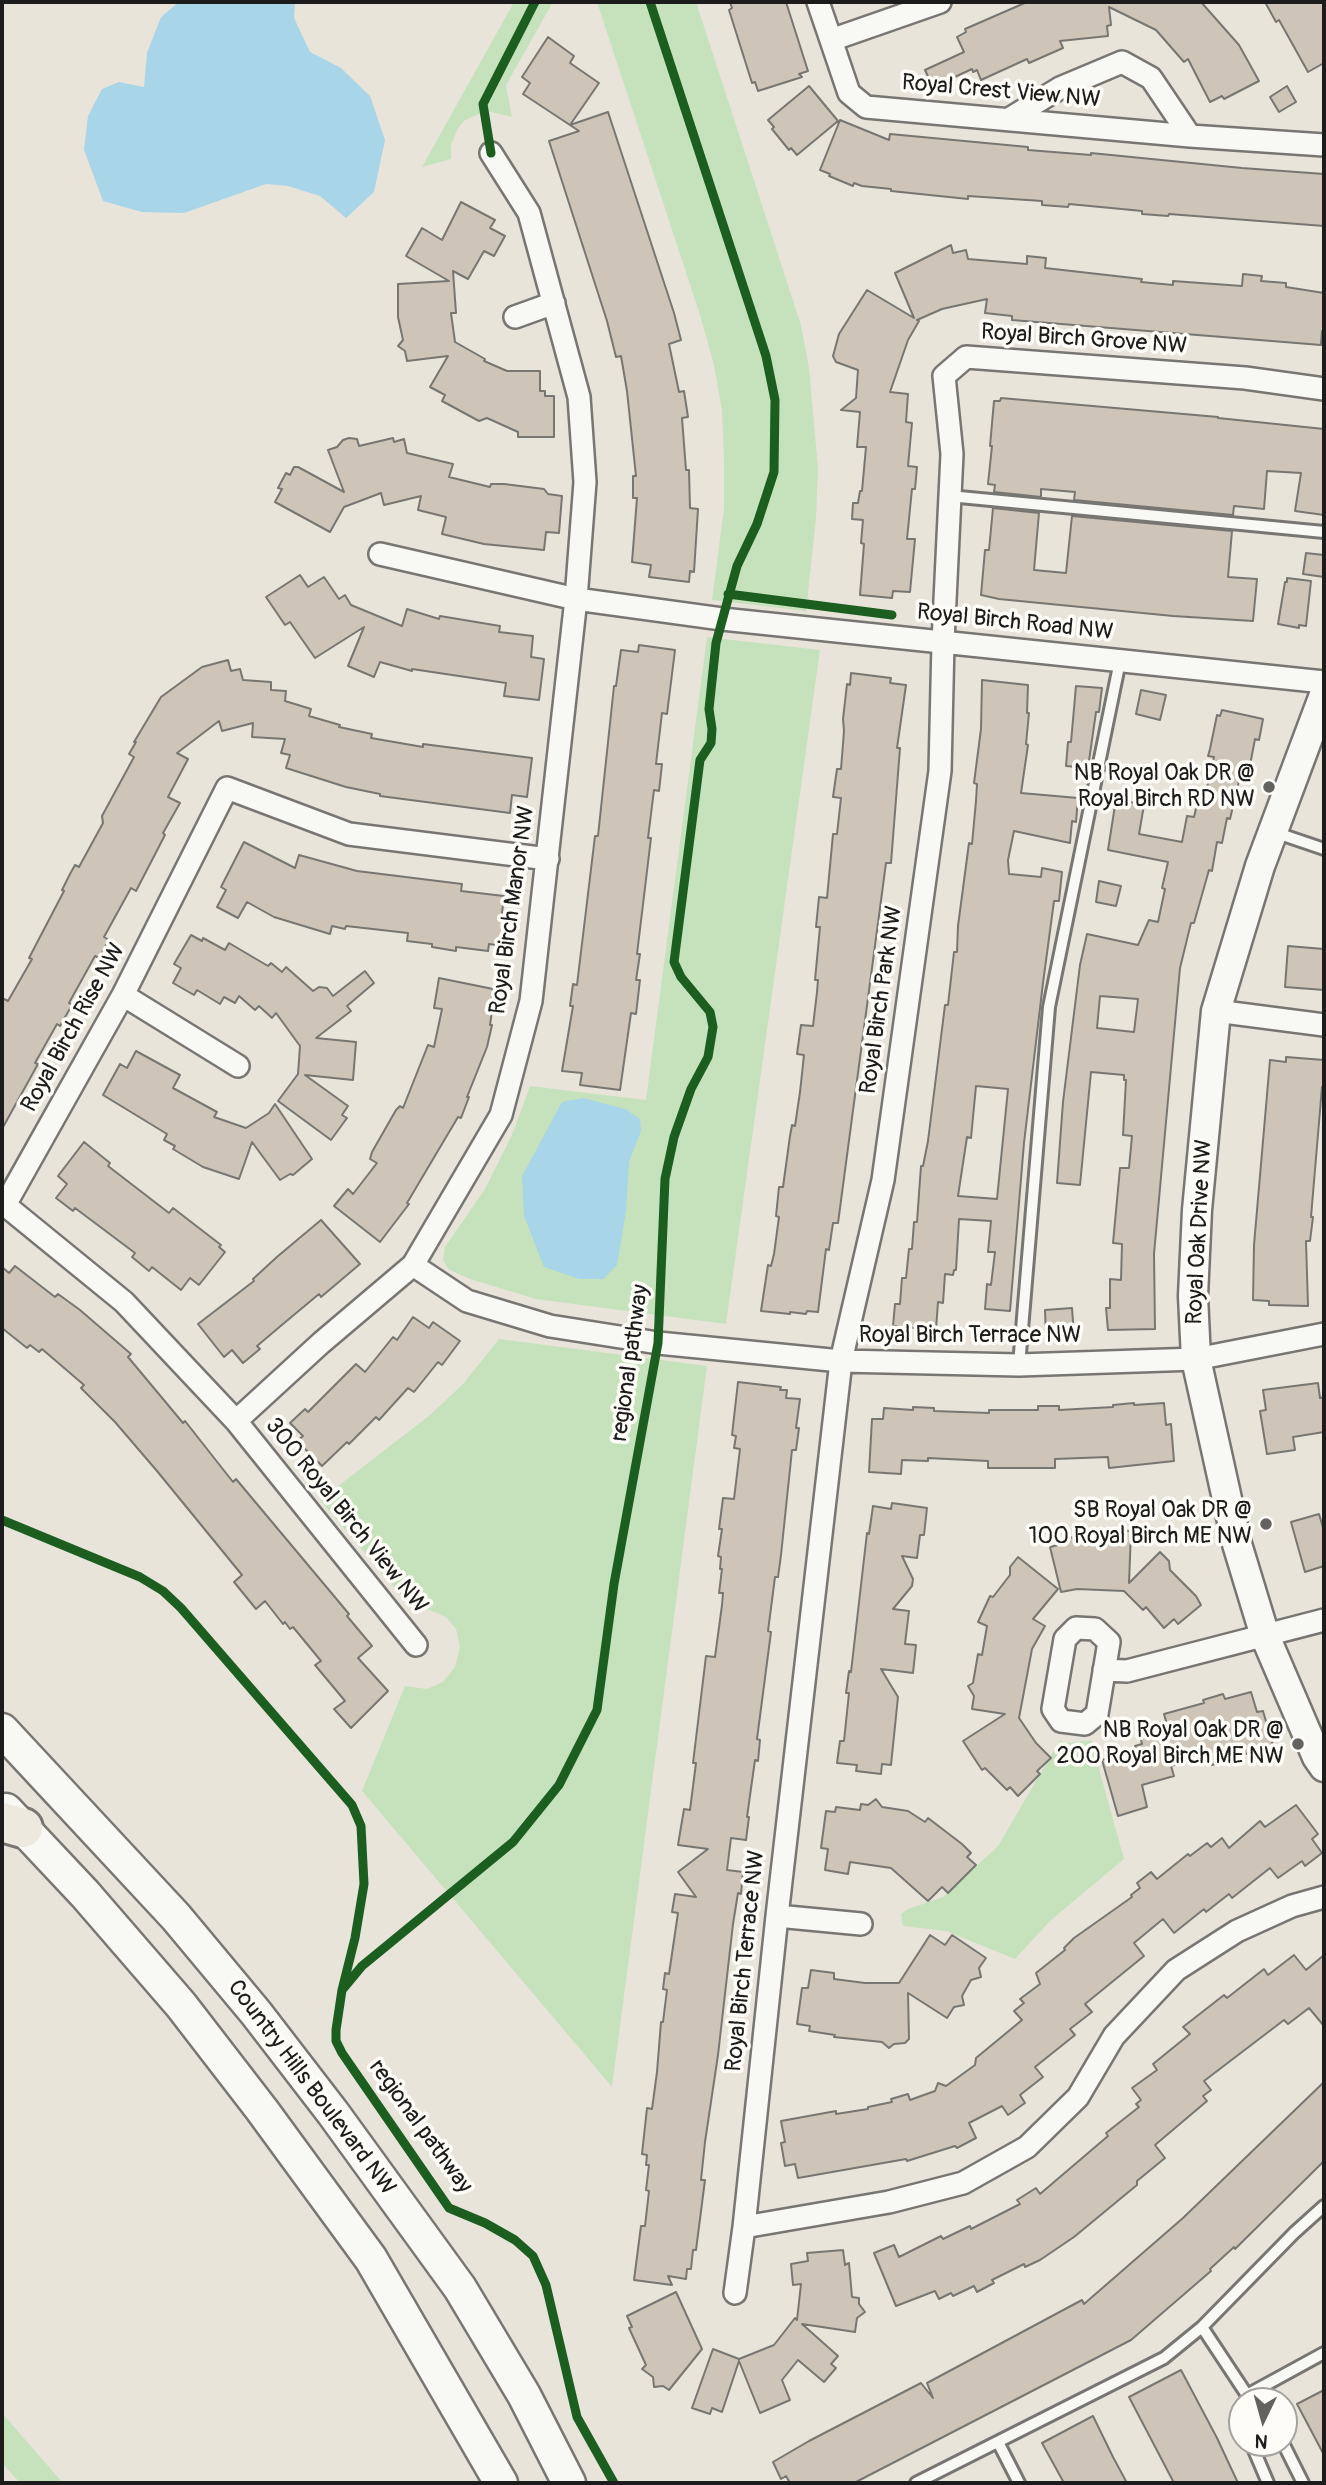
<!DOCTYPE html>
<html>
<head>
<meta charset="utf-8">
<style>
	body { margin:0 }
	#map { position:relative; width:1326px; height:2485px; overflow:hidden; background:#e9e4da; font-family:Pangolin,sans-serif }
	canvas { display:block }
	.frame { position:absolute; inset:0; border:4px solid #1c1c1c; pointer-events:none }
	.north { position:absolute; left:1228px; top:2387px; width:70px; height:70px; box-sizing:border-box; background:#fdfcf7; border:2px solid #a3a29f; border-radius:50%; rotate:185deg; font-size:19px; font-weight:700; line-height:28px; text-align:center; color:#1c1c1c }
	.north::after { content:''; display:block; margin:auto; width:24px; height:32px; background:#64625e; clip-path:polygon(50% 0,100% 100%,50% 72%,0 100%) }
</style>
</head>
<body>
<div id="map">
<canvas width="1326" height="2485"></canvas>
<div class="frame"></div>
<div class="north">N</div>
</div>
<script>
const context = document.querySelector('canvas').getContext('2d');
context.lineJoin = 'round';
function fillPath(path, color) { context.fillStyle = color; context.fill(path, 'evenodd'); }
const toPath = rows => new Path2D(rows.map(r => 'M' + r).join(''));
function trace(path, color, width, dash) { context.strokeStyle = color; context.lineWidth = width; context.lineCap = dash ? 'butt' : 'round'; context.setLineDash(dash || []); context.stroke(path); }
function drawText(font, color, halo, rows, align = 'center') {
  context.font = font + ' Pangolin,sans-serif'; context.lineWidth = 7; context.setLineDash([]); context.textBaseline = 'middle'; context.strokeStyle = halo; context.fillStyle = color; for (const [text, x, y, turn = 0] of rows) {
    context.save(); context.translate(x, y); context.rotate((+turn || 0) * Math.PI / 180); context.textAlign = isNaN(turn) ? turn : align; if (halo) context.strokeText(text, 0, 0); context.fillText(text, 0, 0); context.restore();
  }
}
const green = toPath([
	[514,2,553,2,506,85,512,117,487,111,465,120,458,128,451,145,451,159,422,167],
	[597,2,696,2,801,325,809,368,818,468,816,518,806,611,712,600,724,508,724,460,722,411,714,365,700,315],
	[707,637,820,650,726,1324,536,1299,470,1279,448,1269,443,1260,445,1247,485,1189,512,1135,530,1086,646,1100],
	[499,1339,707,1366,612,2087,362,1791,405,1686,427,1689,443,1682,455,1667,460,1647,456,1629,446,1617,404,1599,320,1500,430,1415,463,1384],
	[1060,1740,1067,1743,1091,1740,1124,1859,1050,1921,1015,1959,946,1931,903,1926,901,1914,908,1909,943,1897,998,1846],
	[2,2413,63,2483,20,2483,2,2463]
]);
const water = toPath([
	[179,2,295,2,294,18,310,52,341,68,370,96,385,140,374,192,346,218,320,196,288,186,266,184,184,213,142,212,103,201,84,150,88,116,102,89,119,82,144,87,147,53,161,17],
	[583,1098,625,1109,640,1119,641,1131,629,1162,626,1211,617,1265,603,1279,579,1279,544,1267,524,1216,522,1176,562,1102]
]);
const building = toPath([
	[730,2,786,2,808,71,799,74,802,77,758,91,755,82,752,83,729,10,732,8,730,2],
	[1027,2,1201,2,1239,45,1259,81,1224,99,1222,96,1210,102,1188,59,1184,62,1156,30,1109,7,1111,25,1107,26,1108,36,1060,41,1063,48,1029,63,1027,59,981,80,977,70,973,72,972,69,933,87,925,70,964,52,957,37,966,32,965,29,1027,2],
	[1265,2,1324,2,1324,63,1308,72,1279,20,1276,22,1265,2],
	[548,37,574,56,570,63,599,83,570,125,608,112,674,313,681,340,669,344,679,392,684,391,688,417,682,418,686,470,689,470,690,508,698,509,694,572,690,571,689,582,649,577,651,565,632,562,637,498,633,498,633,476,636,476,627,391,621,356,616,357,607,321,549,141,579,131,523,94,530,83,522,77,548,37],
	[809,86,838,121,797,155,791,148,789,150,772,129,774,127,768,120,809,86],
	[1287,86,1296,102,1279,112,1270,97,1287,86],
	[840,120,889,140,890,134,1028,147,1028,150,1091,155,1091,153,1242,168,1324,174,1324,226,1169,214,1168,216,1142,214,1142,211,1132,210,1069,204,1068,207,1042,205,1042,201,968,196,968,199,891,191,891,189,862,186,854,183,853,186,829,176,830,174,820,170,840,120],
	[461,202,495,220,490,228,505,236,494,256,484,251,468,279,453,271,456,313,451,313,455,342,485,359,484,361,507,371,540,371,540,391,545,391,545,396,554,396,554,437,518,437,518,432,487,418,479,421,442,401,445,395,430,387,448,356,407,361,405,351,398,346,403,340,398,317,398,284,449,281,406,256,422,228,442,240,461,202],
	[951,245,953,253,966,250,968,259,1027,264,1027,256,1046,258,1045,268,1142,279,1141,282,1173,285,1173,281,1242,286,1243,274,1262,276,1261,281,1286,283,1286,287,1324,293,1324,331,1322,331,1321,345,1012,320,1012,316,985,313,987,299,942,309,917,320,919,321,908,340,890,392,908,394,906,422,912,423,908,466,917,467,915,489,912,489,907,539,915,539,910,592,893,591,892,598,860,595,864,544,861,543,863,520,852,519,853,503,858,503,860,491,862,491,866,447,857,447,860,412,841,410,856,398,858,370,836,362,833,356,839,334,867,290,914,318,895,273,951,245],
	[1001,398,1218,417,1218,418,1324,429,1324,515,1295,511,1301,473,1267,471,1264,509,1234,506,1233,515,1074,500,1075,492,1041,489,1041,497,994,492,995,485,988,484,992,446,990,446,994,401,1000,401,1001,398],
	[349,438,357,439,359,446,393,438,394,442,404,439,407,453,453,464,449,477,490,487,491,484,504,484,544,489,548,494,562,496,559,533,546,532,544,550,484,544,442,534,446,517,418,510,421,496,384,505,381,493,344,507,330,532,275,502,282,489,278,488,286,473,290,475,294,467,298,467,344,492,328,450,337,447,343,440,349,438],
	[993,508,1039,513,1034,570,1066,573,1072,516,1232,531,1228,577,1257,579,1253,621,1173,616,999,599,981,595,985,550,989,550,993,508],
	[1306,553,1324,555,1324,577,1303,574,1306,553],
	[300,575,308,587,324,577,339,599,345,595,351,605,402,626,407,609,439,619,440,616,500,626,499,632,533,636,531,657,544,659,539,700,504,696,506,683,412,669,412,671,380,662,374,677,348,666,364,627,315,658,290,622,285,625,266,597,300,575],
	[1287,578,1311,581,1306,626,1299,625,1299,628,1278,624,1285,582,1287,582,1287,578],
	[639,645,675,650,667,714,662,713,656,764,662,764,659,791,654,790,648,838,651,838,637,954,640,954,636,980,640,980,636,1014,631,1013,620,1090,580,1085,582,1073,562,1071,573,1006,570,1006,573,984,577,985,595,836,598,836,614,686,616,686,621,650,638,652,639,645],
	[228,660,231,671,240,669,243,680,271,682,271,690,286,691,285,701,311,709,309,716,340,725,339,727,372,734,371,738,423,747,423,744,532,758,527,797,512,795,510,813,380,796,380,794,346,787,286,768,290,755,281,753,285,739,252,737,253,723,222,731,219,721,177,753,188,759,168,797,180,803,163,833,165,835,136,891,131,888,104,937,109,940,99,958,95,956,69,1003,72,1005,60,1026,57,1024,35,1063,38,1064,2,1129,2,998,8,1001,32,959,29,958,64,891,62,890,70,874,75,865,79,867,103,823,102,816,134,757,129,754,136,742,134,742,161,697,202,667,228,660],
	[851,673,891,678,890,683,906,685,897,748,900,748,891,863,886,863,838,1223,833,1223,829,1250,826,1249,818,1312,807,1311,806,1314,790,1312,790,1314,761,1311,768,1265,771,1266,774,1254,779,1217,776,1216,779,1187,783,1187,790,1136,792,1125,795,1126,800,1092,804,1055,797,1054,801,1025,813,1026,817,992,818,980,815,980,820,927,816,927,819,897,827,898,833,834,837,834,841,798,833,797,837,769,841,769,844,731,843,719,847,684,850,685,851,673],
	[982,680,1028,685,1027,713,1029,713,1026,744,1028,745,1021,793,1078,798,1076,822,1072,821,1070,843,1014,831,1008,860,1009,874,1041,877,1042,868,1062,872,1059,901,1054,901,1043,983,1024,1143,1010,1311,985,1309,987,1284,991,1285,995,1252,988,1252,991,1221,959,1219,956,1270,954,1270,953,1275,945,1274,943,1303,938,1302,936,1330,893,1326,895,1304,900,1304,902,1278,906,1278,909,1249,912,1249,914,1222,917,1222,921,1166,923,1166,928,1141,945,1005,948,1005,954,952,957,952,958,926,969,843,972,844,976,801,977,784,974,783,981,729,982,680],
	[976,1086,1008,1089,997,1199,958,1196,967,1137,971,1138,976,1086],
	[1076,686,1102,688,1099,712,1096,712,1088,768,1066,766,1068,742,1071,742,1076,686],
	[1141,690,1166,695,1160,720,1136,714,1141,690],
	[1222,710,1263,719,1259,740,1255,739,1250,765,1245,764,1241,781,1239,781,1230,819,1227,818,1222,843,1217,842,1212,871,1209,870,1194,923,1191,923,1180,968,1154,1254,1155,1329,1108,1330,1106,1308,1110,1308,1110,1279,1121,1280,1122,1244,1113,1243,1120,1168,1129,1168,1132,1136,1123,1135,1126,1080,1124,1080,1124,1075,1091,1072,1080,1185,1057,1183,1063,1102,1080,965,1087,934,1138,945,1149,920,1158,922,1165,889,1162,888,1168,862,1108,850,1116,799,1144,805,1139,834,1182,842,1187,816,1194,817,1200,791,1206,792,1214,757,1208,756,1210,749,1217,715,1220,716,1222,710],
	[1100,996,1138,999,1134,1032,1097,1028,1100,996],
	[244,842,295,868,299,855,357,871,462,884,461,891,504,896,502,913,507,914,507,920,503,946,489,944,488,951,456,947,456,951,432,947,432,944,407,941,408,933,346,926,345,929,332,926,330,934,274,917,247,902,238,918,217,907,226,890,221,887,244,842],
	[1099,881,1121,886,1116,906,1096,902,1099,881],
	[191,935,202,941,203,938,225,950,229,943,268,966,271,963,282,972,286,967,313,991,319,987,327,988,333,996,365,971,374,983,347,1006,351,1011,316,1038,356,1042,353,1080,305,1075,348,1106,342,1115,347,1118,331,1140,278,1101,298,1074,300,1046,276,1013,272,1018,259,1006,255,1010,239,996,235,1003,224,997,220,1004,197,990,194,995,173,983,181,968,174,964,191,935],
	[1288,946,1324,949,1324,990,1285,987,1288,946],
	[439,978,493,989,492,997,494,997,490,1025,492,1025,487,1047,467,1097,469,1097,461,1118,458,1117,407,1203,409,1204,380,1242,334,1206,348,1189,353,1194,377,1163,370,1159,372,1152,396,1110,400,1106,403,1108,428,1045,434,1047,442,1009,434,1008,439,978],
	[136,1051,180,1075,173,1088,217,1112,214,1117,246,1128,269,1113,275,1104,312,1159,293,1175,290,1174,280,1180,252,1142,239,1179,203,1167,173,1149,175,1146,164,1140,167,1134,103,1095,120,1064,127,1068,136,1051],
	[1286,1057,1324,1060,1324,1088,1322,1087,1311,1217,1313,1217,1310,1241,1306,1241,1308,1306,1269,1305,1269,1301,1253,1300,1254,1245,1270,1060,1286,1062,1286,1057],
	[84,1142,110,1163,108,1166,169,1213,173,1208,221,1245,219,1247,225,1252,199,1285,190,1278,181,1290,152,1267,149,1271,132,1257,135,1253,75,1208,73,1211,56,1198,67,1184,58,1176,84,1142],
	[321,1220,360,1264,321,1297,319,1294,283,1324,257,1346,260,1349,243,1363,232,1350,224,1357,198,1324,254,1281,253,1279,278,1256,321,1220],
	[15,1266,55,1297,58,1294,80,1310,131,1354,128,1357,183,1423,185,1421,233,1482,236,1479,349,1614,347,1616,372,1646,358,1658,388,1691,351,1728,334,1709,345,1701,315,1665,321,1661,293,1627,290,1629,285,1622,283,1624,265,1601,256,1609,234,1582,242,1575,157,1471,115,1422,81,1388,84,1385,42,1349,39,1352,30,1345,27,1348,2,1328,2,1267,9,1273,15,1266],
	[1072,1308,1074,1336,1046,1337,1045,1310,1072,1308],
	[413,1317,429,1328,433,1322,460,1341,442,1365,438,1362,414,1392,408,1388,379,1420,376,1417,349,1444,347,1442,322,1466,297,1441,303,1436,290,1423,305,1409,308,1412,356,1364,365,1372,393,1337,397,1340,413,1317],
	[738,1382,781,1387,780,1390,787,1390,786,1398,800,1399,796,1428,799,1428,796,1450,792,1450,781,1555,778,1577,775,1577,768,1631,771,1632,757,1739,760,1740,758,1761,755,1760,747,1817,749,1817,746,1840,731,1838,727,1870,743,1872,741,1894,738,1893,733,1924,718,2055,705,2142,701,2180,705,2180,696,2250,693,2250,691,2269,687,2269,686,2279,668,2276,672,2285,634,2280,641,2226,645,2226,649,2191,646,2190,649,2165,646,2165,647,2155,642,2154,647,2108,652,2109,657,2072,661,2022,663,2022,667,1990,663,1989,665,1973,669,1974,678,1913,672,1912,675,1894,696,1897,678,1872,708,1849,678,1845,684,1809,690,1810,696,1763,693,1763,706,1656,715,1657,722,1605,723,1593,719,1593,722,1569,720,1569,721,1557,718,1556,722,1529,719,1529,723,1498,734,1499,740,1449,734,1448,736,1436,732,1435,738,1382],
	[1318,1383,1320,1398,1324,1397,1324,1432,1293,1437,1295,1450,1267,1454,1260,1411,1266,1410,1263,1390,1318,1383],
	[1134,1403,1134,1405,1164,1403,1166,1425,1171,1424,1174,1461,1109,1468,1108,1457,1055,1459,1055,1468,988,1468,988,1461,928,1458,928,1461,902,1460,901,1474,869,1472,872,1419,883,1419,884,1408,913,1410,913,1407,934,1408,934,1411,989,1413,989,1410,1038,1410,1038,1406,1059,1406,1059,1410,1113,1407,1113,1405,1134,1403],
	[892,1503,927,1508,924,1535,920,1535,917,1558,902,1556,913,1579,912,1586,893,1609,909,1611,905,1644,916,1645,913,1673,881,1669,898,1697,891,1765,882,1764,881,1774,856,1771,857,1765,837,1763,840,1741,844,1741,849,1693,846,1693,849,1671,851,1672,867,1533,869,1534,873,1506,891,1509,892,1503],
	[1319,1514,1324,1531,1324,1566,1305,1572,1291,1522,1319,1514],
	[1103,1530,1131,1531,1129,1583,1160,1552,1169,1561,1170,1570,1196,1596,1201,1605,1178,1624,1174,1619,1164,1628,1146,1607,1143,1610,1124,1591,1077,1589,1061,1592,1050,1547,1062,1544,1061,1540,1103,1530],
	[1018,1557,1058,1589,1033,1619,1045,1626,1032,1649,1019,1718,1036,1743,1051,1758,1037,1771,1040,1774,1018,1796,1010,1787,1007,1790,985,1768,982,1770,963,1741,1005,1714,972,1709,974,1696,968,1686,973,1683,978,1654,982,1655,987,1626,978,1622,990,1596,993,1597,1010,1575,1010,1567,1018,1557],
	[1251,1692,1257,1712,1263,1711,1273,1745,1212,1765,1209,1755,1171,1766,1174,1776,1142,1785,1147,1807,1118,1816,1102,1760,1136,1749,1135,1746,1142,1744,1138,1729,1166,1721,1164,1714,1204,1703,1203,1700,1223,1694,1225,1699,1251,1692],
	[876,1799,882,1807,908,1811,925,1822,928,1818,962,1844,971,1853,967,1857,976,1865,948,1893,942,1887,928,1901,891,1868,850,1862,848,1874,825,1870,828,1849,821,1848,826,1811,835,1812,836,1807,860,1810,861,1804,868,1805,876,1799],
	[1296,1805,1318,1834,1312,1839,1322,1853,1305,1866,1302,1861,1278,1878,1270,1868,1232,1898,1229,1894,1206,1912,1204,1909,1174,1933,1163,1919,1134,1943,1144,1956,1085,2004,1092,2012,1070,2029,1075,2035,1035,2067,1043,2077,1020,2095,1025,2103,1008,2115,1002,2106,969,2123,976,2138,957,2148,955,2146,907,2161,906,2159,798,2178,795,2164,785,2166,781,2143,785,2142,781,2121,836,2111,836,2114,868,2109,868,2107,892,2102,891,2099,908,2094,910,2100,935,2091,938,2083,946,2086,975,2065,976,2058,1022,2020,1014,2011,1024,2003,1020,1999,1040,1984,1036,1973,1065,1950,1064,1948,1074,1938,1132,1897,1131,1895,1140,1888,1137,1883,1151,1872,1157,1879,1188,1854,1190,1856,1207,1843,1211,1847,1222,1838,1229,1848,1260,1821,1265,1827,1296,1805],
	[930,1935,945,1945,952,1935,986,1958,979,1968,981,1977,971,1980,962,1996,964,2005,954,2007,947,2018,908,1993,909,2039,905,2043,894,2044,889,2048,882,2042,834,2037,835,2035,809,2031,810,2026,797,2024,802,1988,808,1988,811,1970,834,1973,834,1979,865,1983,899,1983,930,1935],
	[1294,1955,1306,1970,1324,1955,1324,2026,1309,2008,1288,2024,1284,2020,1204,2081,1211,2090,1203,2096,1207,2101,1155,2145,1165,2158,1137,2181,1137,2185,1074,2237,1040,2260,1025,2267,1024,2264,992,2280,994,2283,977,2292,974,2286,953,2296,951,2293,939,2299,935,2291,896,2306,874,2253,894,2245,899,2257,941,2236,943,2239,970,2226,971,2229,1020,2204,1017,2200,1036,2188,1040,2194,1108,2136,1106,2133,1139,2107,1136,2104,1141,2100,1132,2088,1157,2070,1153,2064,1190,2034,1183,2027,1224,1995,1227,1998,1264,1969,1268,1975,1294,1955],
	[1324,2082,1324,2161,1235,2249,1234,2247,1210,2269,1211,2271,1131,2340,854,2483,790,2483,786,2476,781,2479,773,2462,809,2441,921,2383,933,2398,927,2383,1082,2300,1084,2304,1183,2218,1324,2082],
	[843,2250,845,2265,849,2263,852,2297,859,2298,859,2304,865,2312,857,2318,855,2332,802,2324,838,2356,831,2364,836,2368,824,2382,798,2360,782,2380,790,2400,760,2413,739,2361,722,2412,712,2408,710,2414,692,2408,713,2349,739,2359,774,2345,795,2318,797,2320,801,2284,793,2285,791,2264,808,2261,807,2253,843,2250],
	[676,2292,702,2349,669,2390,663,2386,654,2387,653,2377,642,2369,646,2365,629,2328,632,2327,627,2316,676,2292],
	[1181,2370,1217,2438,1238,2483,1174,2483,1129,2397,1181,2370],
	[1324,2390,1324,2455,1297,2404,1324,2390],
	[1093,2416,1113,2457,1127,2483,1064,2483,1042,2443,1093,2416]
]);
const service = toPath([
	[949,496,1324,532],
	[1274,832,1324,849],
	[1019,1365,1049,1007,1120,661],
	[1202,2327,1247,2395,1254,2401],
	[1247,2395,1324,2353],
	[998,2442,1019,2483],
	[1251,2443,1268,2483],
	[1283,2443,1303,2483],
	[916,2483,1164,2358,1202,2327,1294,2233,1324,2206]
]);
const minor = toPath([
	[818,2,831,40],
	[940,2,831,40,849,93,866,107,1190,136,1324,145],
	[1009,119,1060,88,1122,62,1151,78,1190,136],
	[491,153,529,213,579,397,585,482,576,599,531,1001,501,1115,413,1265,467,1301,550,1326,658,1343,841,1361,883,1180,940,771,943,642,952,454,944,376,966,357,1245,378,1324,389],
	[515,317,554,303],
	[380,554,576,599,722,619,1324,682],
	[123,995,238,1066],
	[1216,1011,1324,1025],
	[413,1265,321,1343,236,1421,124,1302,5,1205,123,995,227,788,349,834,548,859],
	[1324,1334,1196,1359,1019,1365,841,1361,777,1916,744,2227,889,2202,963,2183,1027,2147,1078,2097,1114,2036,1176,1970,1237,1931,1292,1906,1324,1897],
	[236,1421,416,1645],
	[1076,1628,1095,1629,1109,1642,1097,1714,1085,1724,1061,1721,1053,1709,1065,1639,1076,1628],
	[1104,1670,1127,1671,1324,1620],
	[777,1916,861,1924],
	[735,2293,744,2227]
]);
const tertiary = toPath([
	[1324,695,1260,866,1216,1011,1197,1210,1193,1296,1196,1359,1237,1544,1265,1636,1317,1757,1324,1767]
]);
const secondary = toPath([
	[2,1730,176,1917,256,2013,333,2113,460,2288,524,2395,569,2483],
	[6,1810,85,1894,181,2005,262,2110,371,2259,501,2483]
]);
const motorway = toPath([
	[2,1822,23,1828]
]);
const cycleway = toPath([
	[491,153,483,104,535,2],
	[728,594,892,615],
	[2,1520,140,1577,163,1591,181,1608,352,1805,361,1826,364,1884,355,1938,342,1990,336,2030,336,2041,342,2053,449,2208,485,2223,515,2240,533,2256,546,2285,577,2417,614,2483],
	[342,1990,362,1966,513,1842,559,1785,597,1710,614,1584,658,1343,665,1179,674,1137,691,1089,708,1057,713,1027,710,1012,681,977,674,962,700,760,711,743,712,729,709,709,716,643,737,566,757,524,774,472,775,400,766,356,650,2]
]);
const markers = [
	[1269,787,7,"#64625e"],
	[1266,1524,7,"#64625e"],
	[1298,1744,7,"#64625e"]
];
const streetNames = [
	["Royal Crest View NW",1001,92,5],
	["Royal Birch Grove NW",1084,340,4],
	["Royal Birch Road NW",1015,623,6],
	["Royal Birch Manor NW",513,910,-82],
	["Royal Birch Park NW",882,1000,-82],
	["Royal Birch Rise NW",74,1028,-61],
	["Royal Oak Drive NW",1200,1232,-87],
	["Royal Birch Terrace NW",970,1336],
	["regional pathway",631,1363,-82],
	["300 Royal Birch View NW",346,1516,51],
	["Royal Birch Terrace NW",746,1961,-84],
	["Country Hills Boulevard NW",311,2088,53],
	["regional pathway",420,2127,54]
];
const poiNames = [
	["NB Royal Oak DR @",1255,774],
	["Royal Birch RD NW",1255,800],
	["SB Royal Oak DR @",1252,1511],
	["100 Royal Birch ME NW",1252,1537],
	["NB Royal Oak DR @",1284,1731],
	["200 Royal Birch ME NW",1284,1757]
];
fillPath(green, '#c6e2bc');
fillPath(water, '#a8d5e7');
fillPath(building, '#cec5b8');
trace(building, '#787672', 2);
trace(service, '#787672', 16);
trace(minor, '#787672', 26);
trace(tertiary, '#787672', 33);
trace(secondary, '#787672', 37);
trace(motorway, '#787672', 44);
trace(service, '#f8f8f4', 10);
trace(minor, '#f8f8f4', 21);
trace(tertiary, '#f8f8f4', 28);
trace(secondary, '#f8f8f4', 32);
trace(motorway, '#ede9de', 38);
trace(cycleway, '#1b5e20', 9);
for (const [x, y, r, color] of markers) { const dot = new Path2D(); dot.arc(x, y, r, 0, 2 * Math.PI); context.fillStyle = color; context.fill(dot); trace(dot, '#fdfcf7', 2.5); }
drawText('23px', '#1c1c1c', '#fdfcf7', streetNames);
drawText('23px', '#1c1c1c', '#fdfcf7', poiNames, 'right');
</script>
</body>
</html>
